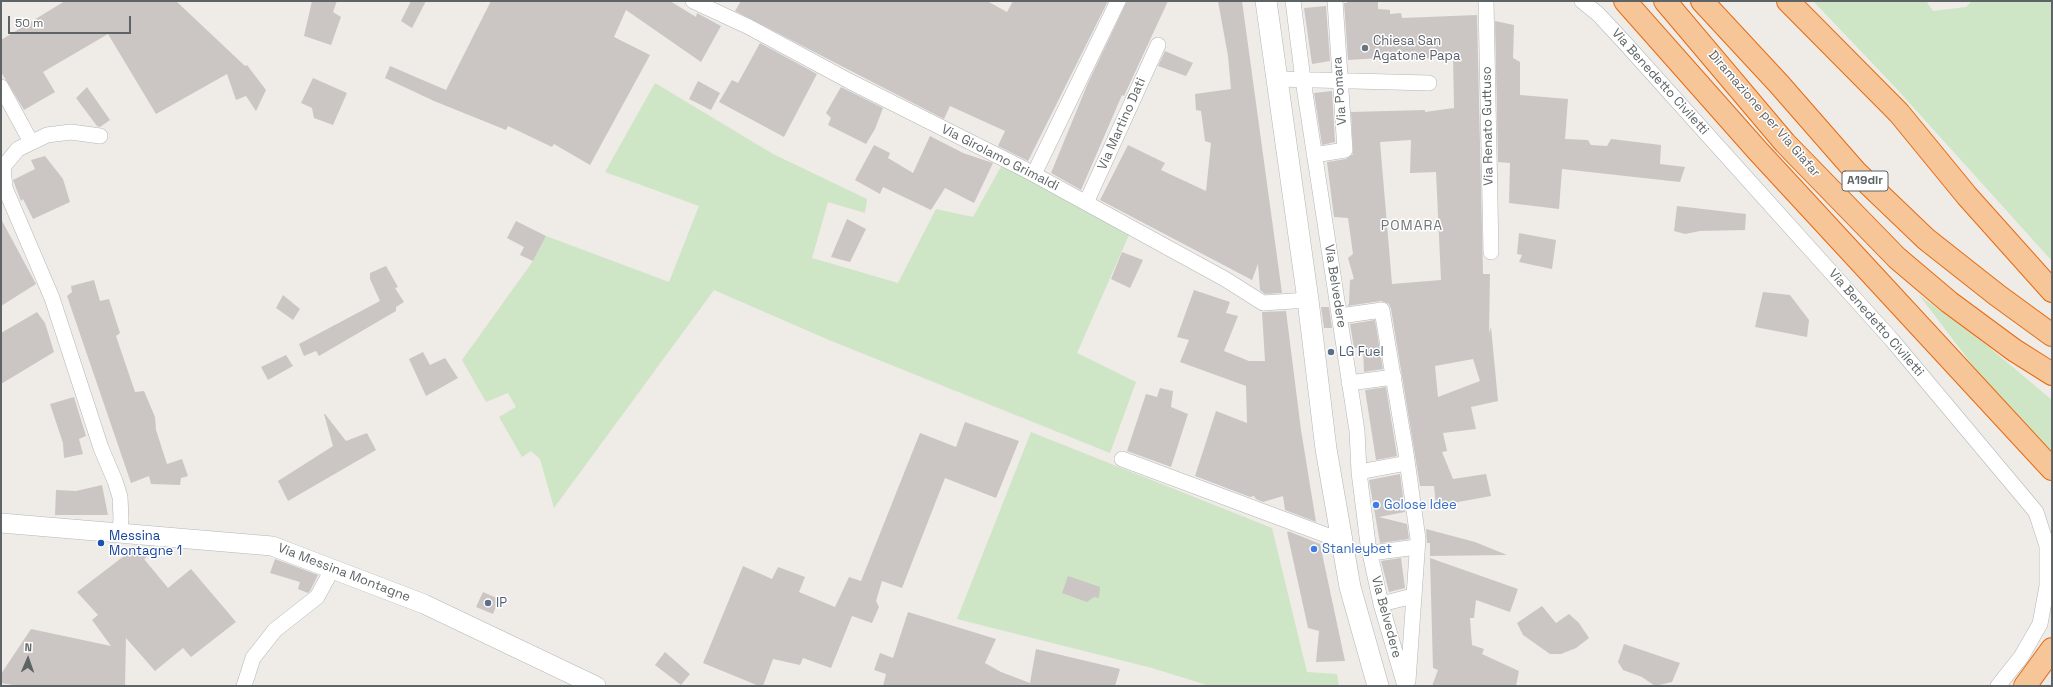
<!DOCTYPE html>
<html>
<head>
<meta charset="utf-8">
<style>
	body { margin:0 }
	#map { position:relative; width:2053px; height:687px; overflow:hidden; background:#efebe7; font-family:"Space Grotesk",sans-serif }
	canvas { display:block }
	.frame { position:absolute; inset:0; border:2px solid #5e6466; pointer-events:none }
	.north { position:absolute; left:8px; top:639px; width:40px; height:40px; -webkit-text-stroke:3px #fff; paint-order:stroke; rotate:2deg; font-size:11px; font-weight:700; line-height:16px; text-align:center; color:#5e6466 }
	.north::after { content:''; display:block; margin:auto; width:14px; height:18px; background:#5e6466; clip-path:polygon(50% 0,100% 100%,50% 72%,0 100%) }
	.scale { position:absolute; left:8px; top:16px; width:123px; height:18px; box-sizing:border-box; border:2px solid #5e6466; border-top:0; padding-left:5px; font-size:12px; line-height:14px; white-space:nowrap; color:#5e6466; -webkit-text-stroke:3px #fff; paint-order:stroke }
</style>
</head>
<body>
<div id="map">
<canvas width="2053" height="687"></canvas>
<div class="frame"></div>
<div class="north">N</div>
<div class="scale">50 m</div>
</div>
<script>
const context = document.querySelector('canvas').getContext('2d');
context.lineJoin = 'round';
function fillPath(path, color) { context.fillStyle = color; context.fill(path, 'evenodd'); }
const toPath = rows => new Path2D(rows.map(r => 'M' + r).join(''));
function trace(path, color, width, dash) { context.strokeStyle = color; context.lineWidth = width; context.lineCap = dash ? 'butt' : 'round'; context.setLineDash(dash || []); context.stroke(path); }
function drawText(font, color, halo, rows, align = 'center') {
  context.font = font + ' "Space Grotesk",sans-serif'; context.lineWidth = 3; context.setLineDash([]); context.textBaseline = 'middle'; context.strokeStyle = halo; context.fillStyle = color; for (const [text, x, y, turn = 0] of rows) {
    context.save(); context.translate(x, y); context.rotate((+turn || 0) * Math.PI / 180); context.textAlign = isNaN(turn) ? turn : align; if (halo) context.strokeText(text, 0, 0); context.fillText(text, 0, 0); context.restore();
  }
}
const green = toPath([
	[1813,1,1926,1,1933,11,1966,7,1972,1,2052,1,2052,261,1895,87],
	[655,83,773,154,867,199,865,213,828,202,812,258,898,283,936,209,973,217,1003,163,1129,235,1077,353,1136,382,1110,453,829,340,714,290,554,508,540,459,531,451,522,457,499,417,516,407,508,393,486,402,462,360,533,261,546,236,669,282,699,206,605,172],
	[1919,295,1984,343,2052,400,2052,451,1990,388],
	[1031,432,1272,528,1307,672,1337,674,1339,686,1210,686,1152,668,957,619]
]);
const building = toPath([
	[65,1,176,1,245,66,247,65,266,90,256,111,246,96,236,100,227,74,156,114,108,34,43,72,55,92,24,110,1,72,1,40],
	[312,1,337,1,333,12,341,17,331,45,304,36],
	[411,1,426,1,412,28,401,21],
	[491,1,670,1,696,17,697,13,721,26,701,62,626,10,614,37,650,55,590,165,554,144,552,147,508,126,506,130,434,101,385,78,390,66,446,90],
	[741,1,987,1,1007,12,1013,1,1108,1,1028,161,998,146,1005,131,950,106,944,119,735,11],
	[1127,1,1168,1,1124,96,1122,95,1081,190,1051,173,1088,83],
	[1218,1,1242,1,1282,293,1265,294,1260,290,1258,264,1252,280,1100,200,1128,145,1165,163,1161,170,1206,191,1211,143,1205,141,1201,111,1196,110,1195,94,1231,89,1228,56],
	[1347,1,1378,1,1378,9,1390,10,1390,14,1401,13,1402,18,1477,15,1483,274,1490,274,1489,333,1491,327,1498,401,1471,407,1476,429,1443,433,1447,451,1442,452,1453,479,1486,474,1491,496,1436,506,1434,486,1420,486,1391,309,1389,304,1381,301,1347,306,1349,304,1350,280,1354,279,1348,258,1353,254,1348,218,1334,217,1327,162,1346,159,1353,154,1351,112,1425,110,1425,112,1454,108,1453,56,1408,60,1381,60,1381,58,1348,60,1344,3,1347,3],
	[1411,140,1410,173,1436,172,1441,280,1392,284,1380,142],
	[1473,359,1480,381,1438,397,1435,366],
	[1326,6,1330,61,1312,64,1304,8],
	[1495,21,1514,25,1513,58,1520,62,1520,95,1568,99,1565,139,1588,140,1591,145,1607,146,1611,139,1661,145,1660,164,1685,167,1680,182,1562,169,1559,209,1509,203,1510,163,1498,162],
	[760,43,817,74,784,137,719,102,732,80,738,83],
	[1165,51,1193,63,1186,76,1158,66],
	[313,78,347,93,333,125,314,118,312,108,301,103],
	[698,81,720,93,711,110,689,99],
	[87,87,110,120,100,127,97,126,76,98],
	[841,87,883,108,875,129,866,144,828,125,831,118,826,113],
	[1332,91,1335,142,1322,145,1314,93],
	[930,136,963,153,993,163,974,203,945,188,931,210,883,187,880,194,855,180,874,145,890,153,888,158,913,173],
	[45,156,63,179,70,202,33,219,23,199,21,201,13,180,35,169,31,160],
	[1677,206,1746,214,1745,230,1700,231,1685,234,1674,231],
	[1,219,36,284,1,306],
	[847,219,866,229,850,262,831,257],
	[516,221,546,236,533,261,520,255,524,247,507,238],
	[1519,233,1556,240,1552,269,1519,262,1522,255,1517,254],
	[1122,252,1143,260,1130,288,1111,279],
	[386,266,398,287,395,288,404,302,396,307,396,311,319,356,316,351,304,356,299,344,380,301,370,279,370,273],
	[94,280,100,301,109,299,120,333,116,336,135,392,144,391,155,417,156,430,167,464,182,459,188,476,181,478,180,485,151,484,149,476,131,483,67,296,72,292,71,286],
	[1194,290,1230,302,1226,313,1238,316,1224,351,1249,361,1265,361,1262,312,1286,311,1301,430,1316,522,1285,510,1283,496,1263,502,1256,499,1254,496,1250,497,1195,476,1216,411,1247,423,1246,386,1180,362,1189,340,1177,337],
	[1763,292,1790,295,1809,320,1807,337,1755,327],
	[283,295,300,309,293,320,276,308],
	[1321,307,1329,307,1332,328,1324,328],
	[37,312,45,323,54,352,1,384,1,333],
	[1375,320,1383,369,1364,372,1363,348,1354,348,1350,324],
	[423,352,430,365,445,358,458,378,426,396,409,359],
	[286,355,293,366,268,380,261,367],
	[1386,387,1397,456,1376,460,1365,390],
	[1160,388,1173,391,1171,407,1188,414,1171,467,1127,451,1146,394,1157,397],
	[74,397,86,436,79,439,83,454,64,458,63,443,50,404],
	[324,414,325,414,346,441,367,433,376,450,288,501,278,481,333,446],
	[965,422,1019,441,996,498,945,478,902,588,882,581,876,601,879,607,872,623,852,616,831,668,803,658,800,665,773,659,763,686,759,686,703,663,743,566,772,579,778,567,805,577,799,592,835,607,849,577,861,581,920,433,956,447],
	[1400,474,1405,512,1379,517,1407,524,1409,539,1380,543,1369,480],
	[102,485,108,515,55,515,56,490,76,491],
	[1426,529,1475,542,1507,555,1430,556,1430,543,1427,543],
	[1288,531,1320,544,1345,661,1316,662,1319,631,1308,628,1287,532,1289,532],
	[137,546,139,546,148,556,144,559,168,588,191,569,236,622,191,657,183,648,155,671,126,638,125,686,19,686,1,683,1,674,31,629,111,646,92,620,98,615,77,592],
	[1401,558,1405,588,1389,592,1381,561],
	[1430,558,1518,589,1510,612,1476,600,1474,618,1470,618,1472,645,1484,649,1482,654,1519,671,1516,686,1432,686,1438,670,1433,668],
	[275,559,318,575,310,591,308,593,298,589,300,582,270,573],
	[1068,576,1100,587,1099,598,1094,597,1087,602,1062,593],
	[483,592,499,599,493,614,476,607],
	[1542,606,1556,623,1569,614,1579,623,1589,638,1576,648,1561,654,1550,654,1523,635,1517,623],
	[908,612,996,639,985,663,1001,672,1030,683,1036,649,1120,669,1115,686,883,686,886,674,874,670,880,653,893,658],
	[1624,644,1680,663,1672,682,1655,686,1642,677,1623,670,1618,662],
	[665,652,690,674,681,685,655,665]
]);
const minor = toPath([
	[693,1,749,27,851,82,1026,170,1225,279,1263,303,1308,300],
	[1293,1,1303,80,1357,431,1359,472,1368,544,1381,604,1405,686],
	[1486,1,1491,252],
	[1582,1,1598,14,1625,43,1892,340,2036,512,2047,546,2047,586,2040,624,2021,657,1998,686],
	[1278,79,1429,83],
	[1,87,31,142],
	[100,136,71,132,47,135,18,149,3,167,5,188,52,298,101,448,115,481,120,497,121,518,120,534],
	[1314,155,1345,150,1335,1],
	[1034,174,1118,1],
	[1086,203,1158,45],
	[1340,316,1382,310,1387,340,1406,453,1418,539,1408,681],
	[1349,383,1394,377],
	[1122,459,1342,541],
	[1359,472,1407,463],
	[1371,553,1417,547],
	[1381,604,1413,596],
	[244,686,253,658,275,630,317,597,333,568]
]);
const tertiary = toPath([
	[1,523,272,546,424,604,596,686]
]);
const secondary = toPath([
	[1266,1,1308,300,1326,449,1350,587,1378,686]
]);
const motorway = toPath([
	[1625,1,1757,150,2052,469],
	[1665,1,1785,143,1897,258,1949,302,2014,350,2052,374],
	[1702,1,1779,84,1856,172,1926,239,1997,295,2052,335],
	[1788,1,1899,113,1967,196,2052,291],
	[2025,686,2052,649]
]);
const markers = [
	[1365,48,4,"#6b7280"],
	[1331,352,4,"#5c6f8a"],
	[1376,505,4,"#3f7fe0"],
	[101,543,4,"#1a4fb4"],
	[1314,549,4,"#3f7fe0"],
	[488,603,4,"#5c6f8a"]
];
const shields = [
	[1865,181,46]
];
const shieldNames = [
	["A19dir",1865,181]
];
const worshipNames = [
	["Chiesa San",1373,41],
	["Agatone Papa",1373,56]
];
const streetNames = [
	["Via Benedetto Civiletti",1660,82,48],
	["Via Pomara",1340,91,-94],
	["Diramazione per Via Giafar",1764,114,49],
	["Via Martino Dati",1122,124,-66],
	["Via Renato Guttuso",1488,126,-91],
	["Via Girolamo Grimaldi",1000,158,27],
	["Via Belvedere",1335,286,81],
	["Via Benedetto Civiletti",1876,323,49],
	["Via Messina Montagne",344,573,21],
	["Via Belvedere",1386,617,75]
];
const serviceNames = [
	["LG Fuel",1339,352],
	["IP",496,603]
];
const shopNames = [
	["Golose Idee",1384,505],
	["Stanleybet",1322,549]
];
const transitNames = [
	["Messina",109,536],
	["Montagne 1",109,551]
];
const neighbourhoodNames = [
	["POMARA",1412,226]
];
fillPath(green, '#cee5c6');
fillPath(building, '#cbc6c3');
trace(minor, '#b2b6b8', 16);
trace(tertiary, '#b2b6b8', 20);
trace(secondary, '#b1b6b8', 22);
trace(motorway, '#e76b10', 24);
trace(minor, '#fff', 15);
trace(tertiary, '#fff', 19);
trace(secondary, '#fff', 21);
trace(motorway, '#f6c598', 22);
for (const [x, y, r, color] of markers) { const dot = new Path2D(); dot.arc(x, y, r, 0, 2 * Math.PI); context.fillStyle = color; context.fill(dot); trace(dot, '#fff', 1.5); }
for (const [x, y, w] of shields) { const box = new Path2D(); box.roundRect(x - w / 2, y - 10, w, 20, 3); context.fillStyle = '#fff'; context.fill(box); trace(box, '#5e6466', 1); }
drawText('bold 12px', '#5e6466', null, shieldNames);
drawText('13px', '#5b616d', '#fff', worshipNames, 'left');
drawText('13px', '#5e6466', '#fff', streetNames);
drawText('13px', '#4e5e75', '#fff', serviceNames, 'left');
drawText('13px', '#366cbe', '#fff', shopNames, 'left');
drawText('13px', '#164399', '#fff', transitNames, 'left');
context.letterSpacing = '1px';
drawText('14px', '#6f7678', '#fff', neighbourhoodNames);
context.letterSpacing = '0px';
</script>
</body>
</html>
